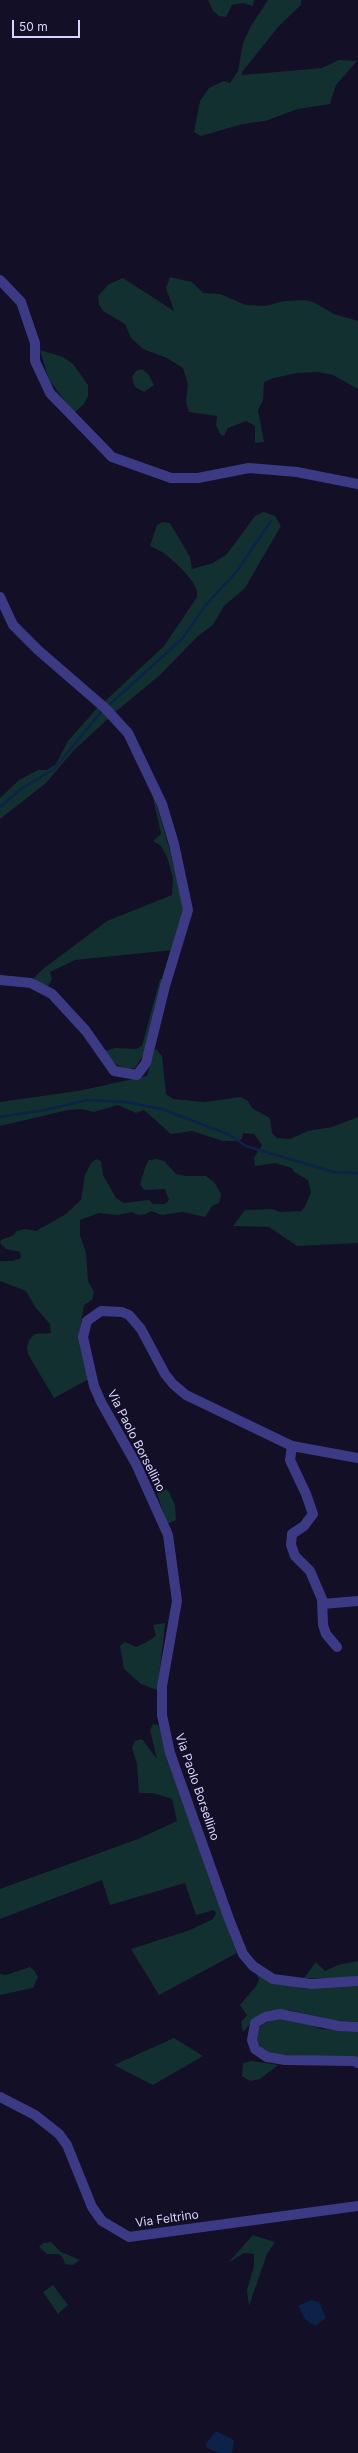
<!DOCTYPE html>
<html>
<head>
<meta charset="utf-8">
<style>
	body { margin:0 }
	#map { position:relative; width:358px; height:2453px; overflow:hidden; background:#130f26; font-family:Inter,sans-serif }
	canvas { display:block }
	.scale { position:absolute; left:12px; top:20px; width:68px; height:18px; box-sizing:border-box; border:2px solid #d9d4ff; border-top:0; padding-left:5px; font-size:12px; line-height:14px; white-space:nowrap; color:#d9d4ff; -webkit-text-stroke:3px #130f26; paint-order:stroke }
</style>
</head>
<body>
<div id="map">
<canvas width="358" height="2453"></canvas>
<div class="scale">50 m</div>
</div>
<script>
const context = document.querySelector('canvas').getContext('2d');
context.lineJoin = 'round';
function fillPath(path, color) { context.fillStyle = color; context.fill(path, 'evenodd'); }
const toPath = rows => new Path2D(rows.map(r => 'M' + r).join(''));
function trace(path, color, width, dash) { context.strokeStyle = color; context.lineWidth = width; context.lineCap = dash ? 'butt' : 'round'; context.setLineDash(dash || []); context.stroke(path); }
function drawText(font, color, halo, rows, align = 'center') {
  context.font = font + ' Inter,sans-serif'; context.lineWidth = 3.5; context.setLineDash([]); context.textBaseline = 'middle'; context.strokeStyle = halo; context.fillStyle = color; for (const [text, x, y, turn = 0] of rows) {
    context.save(); context.translate(x, y); context.rotate((+turn || 0) * Math.PI / 180); context.textAlign = isNaN(turn) ? turn : align; if (halo) context.strokeText(text, 0, 0); context.fillText(text, 0, 0); context.restore();
  }
}
const green = toPath([
	[208,0,254,0,253,6,243,3,232,5,226,17,219,16,213,11],
	[268,0,301,0,301,5,279,26,242,72,242,75,322,68,339,60,357,61,336,85,330,104,298,109,265,121,243,124,201,136,194,132,200,101,209,88,224,81,230,83,238,71,243,43,251,26],
	[170,277,192,282,203,293,220,294,246,305,265,306,284,301,304,300,313,302,334,314,358,321,358,389,333,375,318,372,297,373,274,378,264,382,263,400,258,410,264,442,255,443,255,426,246,421,228,428,224,436,220,434,216,425,217,416,189,412,186,402,188,384,183,368,167,358,143,349,131,338,125,324,103,311,99,305,98,296,109,284,123,278,174,311,166,288],
	[40,350,63,357,73,364,88,385,88,396,84,404,74,413,49,380],
	[142,369,149,375,154,385,144,392,135,387,132,377,136,371],
	[264,512,275,516,281,526,245,588,224,606,213,625,198,636,160,675,114,713,103,703,164,646,197,597,197,591,193,582,181,568,164,553,150,546,157,525,163,522,170,523,190,557,192,569,213,563,227,554,255,516],
	[98,707,109,718,73,751,46,783,0,819,0,798,19,780,38,770,47,770,56,764,68,741],
	[148,775,170,851,184,911,173,950,75,960,50,972,52,979,47,988,35,982,34,978,43,969,107,921,172,895,173,878,167,857,161,846,153,841,161,834],
	[160,979,165,979,145,1052,135,1068,125,1069,116,1064,105,1054,106,1051,115,1048,136,1049,142,1046],
	[155,1048,162,1056,166,1094,173,1099,204,1102,241,1097,248,1101,252,1108,270,1118,272,1133,277,1138,290,1139,308,1131,332,1127,358,1117,358,1243,297,1246,269,1227,233,1226,245,1210,272,1209,280,1212,301,1211,305,1207,311,1192,308,1180,294,1172,292,1168,275,1163,255,1166,254,1158,262,1145,254,1134,243,1133,242,1139,237,1141,223,1141,192,1131,171,1134,144,1110,136,1113,118,1105,94,1112,81,1109,68,1110,0,1126,0,1102,78,1091,147,1076],
	[96,1159,101,1161,103,1175,116,1198,124,1203,149,1200,153,1204,165,1204,169,1200,165,1189,144,1190,140,1184,146,1165,149,1160,157,1159,164,1161,176,1174,185,1176,206,1176,214,1182,221,1194,219,1203,212,1206,205,1217,183,1212,162,1215,151,1211,146,1214,138,1215,132,1212,118,1215,99,1213,80,1220,80,1235,86,1253,88,1281,94,1292,92,1300,84,1305,79,1336,89,1379,54,1398,28,1354,27,1348,29,1340,35,1334,51,1333,50,1324,36,1308,26,1291,0,1281,0,1261,13,1261,21,1258,20,1252,6,1249,0,1243,1,1240,12,1236,17,1231,25,1229,36,1231,66,1214,81,1200,85,1175,91,1163],
	[156,1490,168,1490,175,1505,176,1520,167,1524],
	[165,1623,163,1644,157,1690,141,1684,124,1669,120,1646,125,1642,136,1647,145,1643,156,1636,153,1625],
	[153,1724,158,1725,161,1732,167,1760,237,1953,159,1995,131,1949,190,1930,213,1919,216,1913,214,1910,196,1915,185,1883,110,1905,102,1880,0,1919,0,1889,138,1839,177,1821,172,1799,153,1793,139,1793,137,1764,132,1748,135,1741,142,1739,157,1759,150,1730],
	[358,1961,358,1978,304,1978,316,1962,325,1971,338,1965],
	[30,1967,34,1970,38,1977,33,1988,0,1995,0,1974,6,1975],
	[256,1974,305,1989,358,1984,358,2022,333,2020,288,2010,268,2011,253,2020,243,2032,241,2022,247,2015,240,2005,257,1985,259,1979],
	[279,2018,295,2020,322,2029,358,2031,358,2060,274,2054,264,2051,257,2041,258,2029,263,2024],
	[174,2038,203,2056,153,2085,114,2065],
	[252,2061,278,2065,260,2079,250,2081,242,2076,243,2063],
	[253,2235,275,2242,267,2254,249,2306,247,2290,254,2266,254,2254,244,2253,228,2263],
	[51,2242,61,2252,80,2260,73,2265,65,2264,63,2258,59,2254,47,2254,39,2247,43,2243],
	[53,2285,68,2305,58,2314,43,2292]
]);
const water = toPath([
	[311,2300,319,2302,326,2318,315,2326,305,2319,298,2306],
	[216,2431,234,2440,232,2453,219,2453,207,2448,206,2444]
]);
const stream = toPath([
	[108,706,182,639,205,606,237,571,271,521],
	[0,807,21,789,54,769,101,712],
	[0,1117,45,1110,87,1100,126,1102,162,1109,230,1135,246,1146,269,1153,334,1172,358,1173]
]);
const minor = toPath([
	[0,280,21,302,35,343,35,361,50,393,112,457,171,478,198,478,249,468,297,472,358,484],
	[0,597,13,625,38,650,105,708,128,733,162,804,174,844,188,910,165,986,146,1063,137,1075,114,1071,86,1031,52,994,31,983,0,980],
	[292,1446,290,1460,306,1494,313,1514,304,1526,292,1534,291,1545,295,1556,310,1571,322,1599,323,1625,326,1634,337,1647],
	[323,1604,358,1601]
]);
const tertiary = toPath([
	[358,1458,292,1446,186,1395,173,1384,165,1374,141,1329,129,1315,122,1312,101,1311,87,1321,83,1337,94,1386,101,1402,136,1464,168,1535,177,1601,162,1686,162,1715,170,1753,229,1919,243,1954,253,1966,273,1979,311,1984,358,1981],
	[358,2027,339,2026,280,2014,265,2017,255,2023,252,2040,255,2049,267,2057,285,2060,354,2061,358,2063],
	[0,2097,35,2115,59,2134,67,2145,92,2207,102,2221,129,2237,358,2206]
]);
const streetNames = [
	["Via Paolo Borsellino",136,1441,63],
	["Via Paolo Borsellino",197,1787,71],
	["Via Feltrino",167,2219,-8]
];
fillPath(green, '#12302f');
fillPath(water, '#0c2248');
trace(stream, '#0c2248', 2.5);
trace(minor, '#3d3a85', 10);
trace(tertiary, '#3d3a85', 10);
drawText('12px', '#d9d4ff', '#130f26', streetNames);
</script>
</body>
</html>
